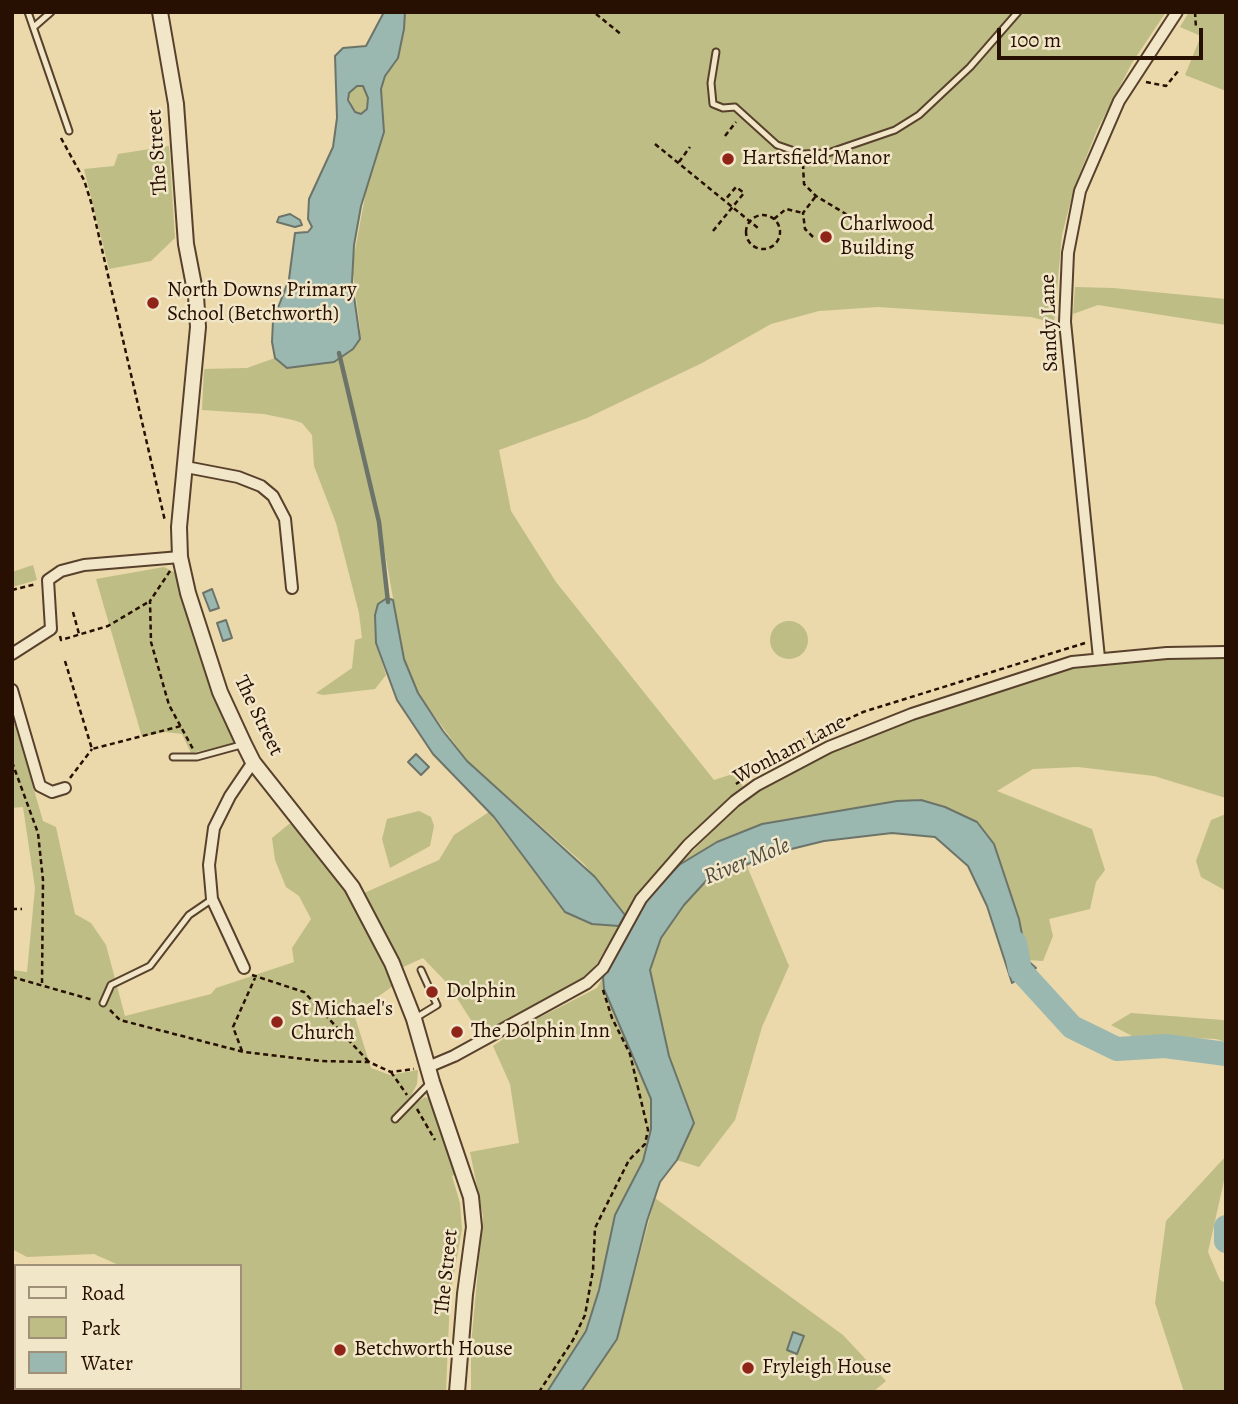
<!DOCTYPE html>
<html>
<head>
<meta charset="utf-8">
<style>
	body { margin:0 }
	#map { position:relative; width:1238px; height:1404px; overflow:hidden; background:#ebd8ab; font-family:Alegreya,serif }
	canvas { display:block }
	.frame { position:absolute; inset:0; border:14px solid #270f01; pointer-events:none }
	.legend { position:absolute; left:14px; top:1264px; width:228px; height:126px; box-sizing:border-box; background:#f2e6c8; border:2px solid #a19078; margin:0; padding:9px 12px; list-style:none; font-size:21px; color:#270f01 }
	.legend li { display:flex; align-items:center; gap:14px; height:35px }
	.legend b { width:35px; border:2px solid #a19078 }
	.scale { position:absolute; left:997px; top:28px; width:206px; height:32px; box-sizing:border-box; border:4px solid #270f01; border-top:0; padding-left:9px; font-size:21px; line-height:24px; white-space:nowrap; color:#270f01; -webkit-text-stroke:5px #f2e6c8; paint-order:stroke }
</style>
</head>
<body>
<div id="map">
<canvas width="1238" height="1404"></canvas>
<div class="frame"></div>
<ul class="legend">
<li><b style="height:9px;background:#f2e6c8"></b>Road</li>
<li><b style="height:19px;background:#bdbd85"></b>Park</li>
<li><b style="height:19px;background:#9ab8b0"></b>Water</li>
</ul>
<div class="scale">100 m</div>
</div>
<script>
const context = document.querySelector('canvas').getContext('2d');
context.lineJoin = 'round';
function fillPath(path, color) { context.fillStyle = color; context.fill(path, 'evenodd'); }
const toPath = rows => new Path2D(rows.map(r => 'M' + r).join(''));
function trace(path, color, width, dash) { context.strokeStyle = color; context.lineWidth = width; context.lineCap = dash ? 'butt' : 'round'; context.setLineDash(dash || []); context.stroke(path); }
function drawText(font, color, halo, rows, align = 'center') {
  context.font = font + ' Alegreya,serif'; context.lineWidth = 5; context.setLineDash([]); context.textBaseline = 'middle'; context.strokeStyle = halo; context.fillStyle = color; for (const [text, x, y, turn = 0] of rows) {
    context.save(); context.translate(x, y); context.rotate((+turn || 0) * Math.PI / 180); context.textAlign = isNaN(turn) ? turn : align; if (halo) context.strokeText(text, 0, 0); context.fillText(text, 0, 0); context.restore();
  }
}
const green = toPath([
	[405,12,1166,12,1132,63,1097,130,1074,188,1062,235,1054,323,1031,317,878,307,819,311,771,324,702,363,587,418,499,450,511,511,556,582,714,780,736,773,743,787,639,894,625,915,584,864,467,761,418,693,404,659,382,537,387,598,378,604,375,614,376,643,386,675,375,689,323,695,316,693,352,668,355,640,362,638,359,613,336,523,314,466,312,435,302,423,293,420,264,414,202,410,204,369,247,368,275,358,287,368,360,329,352,266,367,186,361,114,355,112,348,96,353,88,376,82,395,64,404,34],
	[1189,12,1226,12,1226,91,1185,75,1201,36,1180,27],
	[169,146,175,238,151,261,109,269,84,169,114,166,118,154],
	[1075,287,1113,288,1226,299,1226,325,1098,305,1073,314],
	[33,565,37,580,12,587,12,572],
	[164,567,176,573,200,656,237,743,191,753,182,734,165,732,142,737,96,579],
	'770 640a19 19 0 1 1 38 0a19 19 0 1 1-38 0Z',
	[1165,657,1226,658,1226,798,1154,776,1078,767,1033,769,997,791,1092,829,1105,870,1096,882,1090,909,1049,919,1053,936,1043,961,1027,960,1019,919,994,844,921,800,897,801,840,811,717,842,679,865,746,797,839,747,1029,678,1067,667],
	[12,714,43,821,56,827,75,914,91,923,106,945,125,1016,211,994,216,988,294,962,292,948,311,919,299,896,286,887,275,860,272,838,289,824,295,825,353,902,393,986,354,1014,371,1068,390,1075,418,1070,417,1084,408,1102,412,1106,425,1097,429,1099,458,1173,452,1176,460,1203,462,1229,450,1296,446,1392,229,1392,228,1388,240,1388,240,1266,121,1266,94,1254,27,1257,12,1249,12,970,27,972,35,888,23,807,12,808],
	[419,811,431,817,434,826,430,846,390,868,382,839,387,819],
	[489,812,565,912,592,924,619,926,590,975,481,1036,448,984,423,958,401,968,364,893,439,860,454,835],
	[1226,814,1226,891,1201,877,1196,861,1211,820],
	[747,866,789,966,762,1027,735,1120,699,1167,677,1160,694,1123,669,1056,650,970,661,938,684,905,706,881],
	[603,977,604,989,651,1099,651,1129,643,1161,615,1215,599,1290,586,1331,547,1392,471,1392,471,1345,483,1216,470,1152,519,1143,510,1084,493,1046,523,1026,597,988],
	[1131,1013,1223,1020,1226,1022,1226,1042,1216,1039,1132,1036,1111,1025],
	[1226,1156,1226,1172,1208,1252,1220,1280,1226,1283,1226,1392,1184,1392,1155,1303,1166,1221],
	[655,1198,843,1335,886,1381,873,1392,581,1392,617,1339]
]);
const water = toPath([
	[384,12,405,12,404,29,398,58,385,76,381,89,384,132,361,206,354,245,352,282,360,339,353,349,334,362,287,368,275,358,272,342,273,321,289,279,295,233,308,232,312,227,308,219,309,199,333,147,337,118,335,56,343,48,366,46,384,12],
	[357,86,363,86,368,98,367,109,361,114,355,112,348,100,349,93,357,86],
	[290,214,300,220,302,225,295,227,277,222,279,217,290,214],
	[212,589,219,608,210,611,203,593,212,589],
	[387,598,393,600,404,659,418,693,443,731,467,761,595,877,625,915,619,926,592,924,565,912,494,817,433,754,397,700,376,643,375,615,378,604,387,598],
	[226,620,232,638,223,641,217,623,226,620],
	[416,754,429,767,421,775,408,762,416,754],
	[921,800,945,807,977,822,994,844,1019,919,1027,960,1036,968,1012,983,987,906,968,866,935,837,892,833,824,841,775,853,706,881,684,905,661,938,650,970,669,1056,694,1123,677,1160,660,1182,647,1221,617,1339,581,1392,547,1392,586,1331,599,1290,615,1215,643,1161,651,1129,651,1099,604,989,603,977,644,903,679,865,717,842,762,824,897,801,921,800],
	[793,1332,804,1336,797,1354,787,1350,793,1332]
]);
const stream = toPath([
	[339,353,379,522,388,602]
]);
const river = toPath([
	[1015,943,1020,970,1072,1027,1117,1049,1165,1046,1226,1054],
	[1226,1227,1226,1241]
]);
const path = toPath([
	[1195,12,1196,28],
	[596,14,622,35],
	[1146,82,1166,86,1179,70],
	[725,136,736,122],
	[61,138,84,180,91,202,165,521],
	[655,144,758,228],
	[679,162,690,147],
	[803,164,804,184,816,196,851,217],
	'746 232a17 17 0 1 1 34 0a17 17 0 1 1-34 0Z',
	[774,219,786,209,803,213],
	[713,231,744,193,736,187,725,200],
	[813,237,805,229,803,213,816,196],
	[170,571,150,601,151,642,169,705,193,749],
	[12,590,36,584],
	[73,612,79,634],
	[60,636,61,640,108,626,150,601],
	[65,661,92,749,181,726],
	[12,762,38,833,43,880,42,983],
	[70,778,92,749],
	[736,784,801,741,863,712,1085,643],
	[12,909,22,909],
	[252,975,304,992,369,1062],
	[12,977,93,1000],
	[110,1010,120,1020,244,1052,320,1061,369,1062,391,1072,414,1069],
	[242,1051,233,1027,255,978],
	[391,1072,407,1095],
	[417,1109,435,1140],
	[539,1392,573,1340,585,1315,593,1270,595,1228,629,1160,645,1144,648,1130,630,1054,612,1018,602,987]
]);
const service = toPath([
	[28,12,69,131],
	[35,26,51,12],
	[716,52,711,83,713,104,723,108,735,107,777,145,803,154,828,153,895,130,919,115,970,67,1018,12],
	[173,757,197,757,241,745],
	[103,1003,111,985,150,966,189,915,211,900],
	[414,1019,437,1005,421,970],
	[395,1119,429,1084]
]);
const minor = toPath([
	[186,467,238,477,261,486,273,496,285,519,292,588],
	[12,654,51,629,48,580,61,571,84,565,180,557],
	[1099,658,1065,322,1068,253,1080,191,1119,101,1177,12],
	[12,690,40,786,52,792,65,788],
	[244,968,212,899,209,865,214,828,230,796,253,762],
	[428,1067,454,1056,587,983,603,968,641,899,688,845,735,801,757,785,829,747,912,714,1072,662,1167,653,1226,652]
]);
const tertiary = toPath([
	[160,12,176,104,186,244,196,296,198,327,179,527,180,557,188,593,220,692,244,744,253,762,352,887,392,963,414,1019,432,1082,471,1197,474,1227,465,1294,457,1392]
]);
const markers = [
	[728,159,7,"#8f2418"],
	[826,237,7,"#8f2418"],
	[153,303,7,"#8f2418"],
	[432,992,7,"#8f2418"],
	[277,1022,7,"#8f2418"],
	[457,1032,7,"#8f2418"],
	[340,1350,7,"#8f2418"],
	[748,1368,7,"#8f2418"]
];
const streetNames = [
	["The Street",158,152,-94],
	["Sandy Lane",1050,323,-92],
	["The Street",258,716,64],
	["Wonham Lane",790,750,-28],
	["The Street",447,1272,-84]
];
const poiNames = [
	["Hartsfield Manor",742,159],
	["Charlwood",840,225],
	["Building",840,249],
	["North Downs Primary",167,291],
	["School (Betchworth)",167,315],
	["Dolphin",446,992],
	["St Michael's",291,1010],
	["Church",291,1034],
	["The Dolphin Inn",471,1032],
	["Betchworth House",354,1350],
	["Fryleigh House",762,1368]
];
const waterNames = [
	["River Mole",747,862,-22]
];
fillPath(green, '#bdbd85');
fillPath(water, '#9ab8b0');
trace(water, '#6c746a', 2);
trace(stream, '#6c746a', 4.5);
trace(river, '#9ab8b0', 24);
trace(service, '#58412c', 9);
trace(minor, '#58412c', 14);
trace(tertiary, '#58412c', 18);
trace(path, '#270f01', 2.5, [5, 3.5]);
trace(service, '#f2e6c8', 5);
trace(minor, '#f2e6c8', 10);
trace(tertiary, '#f2e6c8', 14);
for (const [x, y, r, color] of markers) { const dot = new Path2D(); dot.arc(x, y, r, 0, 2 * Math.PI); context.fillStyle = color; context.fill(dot); trace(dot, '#f2e6c8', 2.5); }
drawText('21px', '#270f01', '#f2e6c8', streetNames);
drawText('21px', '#270f01', '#f2e6c8', poiNames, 'left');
drawText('italic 23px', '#4f4a3e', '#f2e6c8', waterNames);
</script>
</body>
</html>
